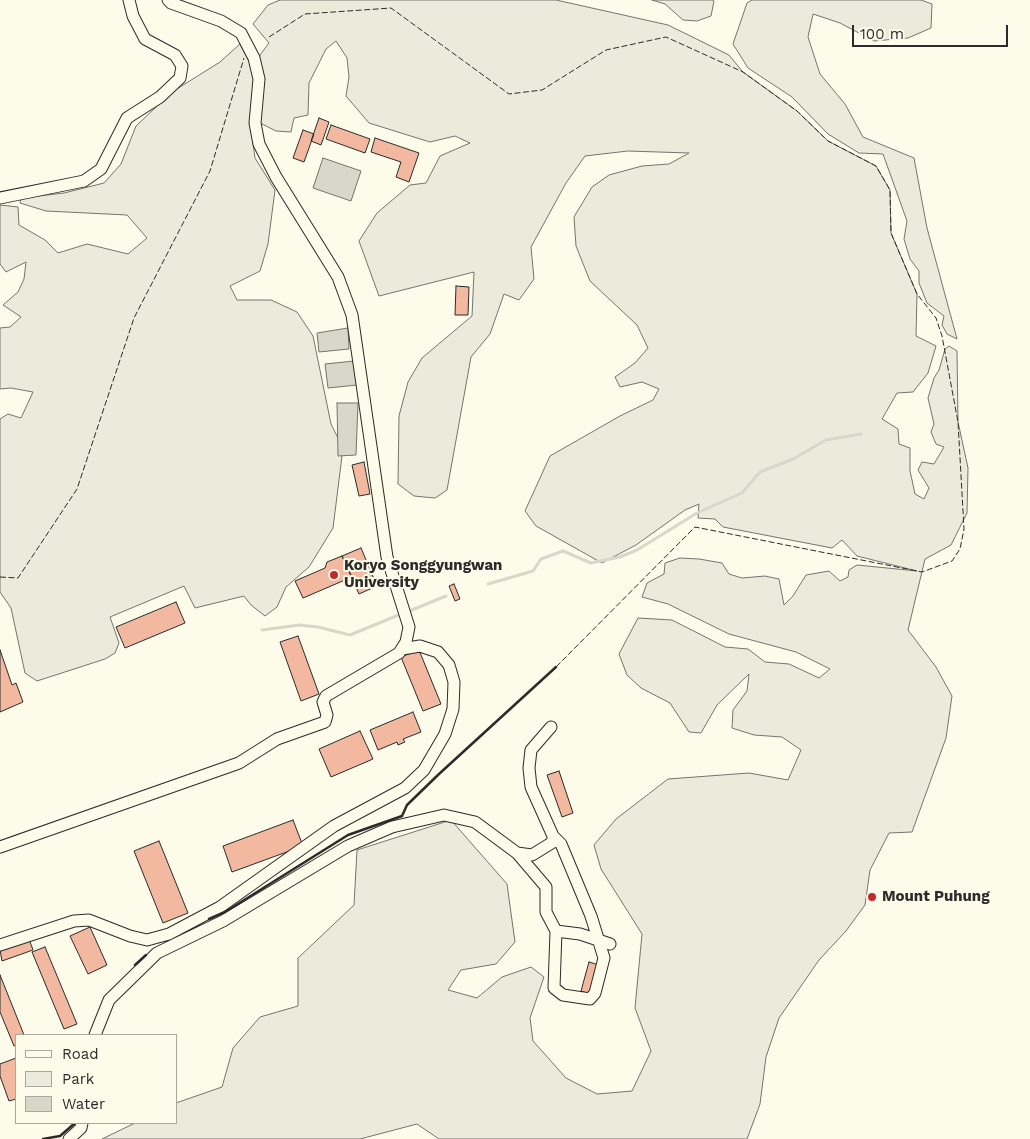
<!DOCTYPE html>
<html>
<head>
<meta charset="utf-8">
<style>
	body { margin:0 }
	#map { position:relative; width:1030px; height:1139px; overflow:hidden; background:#fdfbea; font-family:"Work Sans",sans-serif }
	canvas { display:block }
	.legend { position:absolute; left:15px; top:1034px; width:162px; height:90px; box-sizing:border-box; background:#fdfbea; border:1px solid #a9a89e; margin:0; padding:6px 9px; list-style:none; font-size:15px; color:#2b2b2b }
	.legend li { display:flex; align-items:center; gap:10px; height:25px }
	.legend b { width:25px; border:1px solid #a9a89e }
	.scale { position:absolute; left:852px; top:25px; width:156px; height:22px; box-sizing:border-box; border:2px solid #2b2b2b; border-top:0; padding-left:6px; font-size:15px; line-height:18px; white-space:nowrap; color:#2b2b2b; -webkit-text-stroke:4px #fdfbea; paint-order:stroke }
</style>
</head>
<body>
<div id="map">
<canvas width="1030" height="1139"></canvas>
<ul class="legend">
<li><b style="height:6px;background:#fdfbea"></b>Road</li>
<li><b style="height:14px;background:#ecebdb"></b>Park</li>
<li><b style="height:14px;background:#d8d7c9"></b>Water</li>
</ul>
<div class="scale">100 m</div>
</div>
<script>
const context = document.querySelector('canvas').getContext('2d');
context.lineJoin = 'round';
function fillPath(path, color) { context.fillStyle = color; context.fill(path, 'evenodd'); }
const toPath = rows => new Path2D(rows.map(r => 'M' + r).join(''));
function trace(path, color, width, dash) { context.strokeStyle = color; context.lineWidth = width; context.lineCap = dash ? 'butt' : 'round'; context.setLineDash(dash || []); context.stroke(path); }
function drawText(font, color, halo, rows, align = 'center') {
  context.font = font + ' "Work Sans",sans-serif'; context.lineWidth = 4; context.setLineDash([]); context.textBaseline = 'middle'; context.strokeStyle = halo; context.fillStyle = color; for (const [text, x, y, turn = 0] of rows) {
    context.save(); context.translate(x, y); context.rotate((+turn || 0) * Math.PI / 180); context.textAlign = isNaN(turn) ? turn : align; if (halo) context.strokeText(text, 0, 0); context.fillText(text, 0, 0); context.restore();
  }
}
const green = toPath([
	[280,0,556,0,668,25,729,55,743,72,797,111,828,141,876,166,890,190,891,233,917,294,916,336,936,346,928,373,913,392,897,393,882,419,898,429,899,444,910,448,910,471,915,494,924,499,929,488,918,470,922,462,934,464,944,447,936,444,931,432,934,424,928,398,934,378,939,370,945,349,949,346,957,351,958,422,968,468,967,513,951,545,925,559,908,630,936,667,952,696,946,738,912,832,889,833,870,870,865,905,846,931,819,960,779,1018,766,1057,760,1104,747,1139,439,1139,417,1124,360,1139,102,1139,135,1123,176,1123,176,1103,222,1087,233,1048,260,1017,298,1006,298,958,354,905,357,850,451,820,507,884,515,942,496,964,461,970,448,990,477,998,502,977,531,967,544,977,530,1018,533,1041,566,1078,597,1094,632,1091,651,1051,635,1008,642,934,601,869,594,845,616,819,668,779,749,773,788,780,801,750,782,737,754,735,732,728,733,710,747,691,749,674,717,705,701,733,689,732,670,703,641,688,627,675,619,654,638,618,672,620,725,647,748,649,765,662,789,664,819,678,830,669,796,652,729,634,668,604,642,597,647,583,664,574,665,563,680,558,699,559,722,563,729,574,742,578,765,576,779,579,784,605,793,596,806,575,829,571,840,581,848,577,849,570,857,565,917,571,857,556,842,540,832,548,723,527,715,519,698,518,699,504,685,510,636,545,602,563,536,526,525,511,550,456,620,416,653,400,659,389,642,382,620,387,615,377,635,363,648,348,637,325,590,281,576,246,574,217,592,187,609,175,642,166,669,164,689,153,628,151,585,156,566,183,531,247,534,279,519,300,504,294,490,334,471,357,447,490,435,498,414,496,398,484,399,416,408,382,422,358,472,316,474,272,379,296,359,241,377,213,410,185,426,183,440,156,470,143,455,136,430,142,369,123,346,96,349,77,347,58,336,41,326,49,309,83,308,115,294,118,291,132,276,131,260,123,251,128,255,158,275,190,268,244,260,271,230,286,237,300,271,300,297,312,313,336,331,424,343,448,333,528,309,567,286,587,277,607,265,616,251,605,244,596,195,608,184,586,110,617,119,643,115,653,105,659,37,681,25,673,11,608,0,592,0,419,8,414,21,418,33,392,11,388,0,389,0,328,10,327,21,317,3,305,18,292,24,279,26,262,6,272,0,264,0,205,18,207,19,225,45,240,58,253,87,244,128,254,147,238,127,215,46,211,20,203,21,198,64,193,104,183,121,164,136,126,172,92,220,62,240,44,256,75,260,55,269,43,253,24,268,5,280,0],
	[652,0,712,0,714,1,711,16,697,21,683,20,665,4,652,0],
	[752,0,921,0,932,4,931,28,908,38,874,41,840,23,813,14,808,37,820,74,845,104,863,137,914,158,927,228,957,339,947,334,942,325,944,316,927,303,919,283,919,271,910,259,904,239,907,221,883,154,859,153,828,134,792,97,748,68,733,44,747,3,752,0]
]);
const water = toPath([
	[323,158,361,171,351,201,313,188,323,158],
	[348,328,349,349,319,352,317,333,348,328],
	[354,361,357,385,328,388,325,364,354,361],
	[337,403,358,403,356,455,338,456,337,403]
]);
const stream = toPath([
	[488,584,533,571,541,559,563,551,591,563,620,557,637,550,697,513,742,493,760,472,793,459,826,440,861,434],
	[407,612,446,596],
	[262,630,299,625,318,627,350,635,401,614]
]);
const building = toPath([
	[319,118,329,122,321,145,311,141,319,118],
	[331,125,370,139,365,153,326,139,331,125],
	[303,130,314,134,304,162,293,158,303,130],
	[375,138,419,153,409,182,396,177,401,162,371,152,375,138],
	[456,286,469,287,468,315,455,315,456,286],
	[364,462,370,494,359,496,352,465,364,462],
	[361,548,377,586,359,594,342,556,361,548],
	[342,556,352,577,303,598,295,581,325,568,327,562,342,556],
	[454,584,460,599,455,601,449,586,454,584],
	[176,602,185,623,125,648,116,627,176,602],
	[298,636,319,694,301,701,280,642,298,636],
	[0,650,12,685,16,683,23,702,0,712,0,650],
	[419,650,441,704,423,711,401,657,419,650],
	[413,712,421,732,403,739,405,742,398,745,397,742,378,750,370,730,413,712],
	[360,731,373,759,331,777,319,749,360,731],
	[559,771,573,813,562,817,547,775,559,771],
	[293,820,303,846,232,872,223,846,293,820],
	[159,841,188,913,163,923,134,851,159,841],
	[90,927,107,965,88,974,70,936,90,927],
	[29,939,33,950,2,961,0,950,29,939],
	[45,947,77,1024,64,1029,32,952,45,947],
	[589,962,599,965,590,994,581,991,589,962],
	[0,975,24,1035,16,1035,16,1045,14,1046,0,1012,0,975],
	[16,1058,16,1099,9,1101,0,1076,0,1064,16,1058]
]);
const minor = toPath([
	[0,198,84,181,101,169,127,118,160,97,180,78,182,66,175,55,145,39,133,16,129,0],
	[553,836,561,844,591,916,604,958,595,993,590,999,563,995,554,988,556,931],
	[0,847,239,763,277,739,325,722,327,715,323,702,326,696,399,653,406,642,409,627,387,557,352,315,338,277,276,177,259,144,255,123,259,79,254,58,241,33,221,21,171,3,168,0],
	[517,853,546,887,546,912,556,931,580,934,610,944],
	[0,945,74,921,89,920,130,936,147,940,169,934,220,907,334,826,405,788,424,770,445,734,453,709,454,682,449,665,438,652,420,646,402,649],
	[95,1035,109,1000,157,953,223,921,348,846,392,827,444,815,475,822,517,853,532,855,553,842,553,836,531,787,529,768,531,750,551,727],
	[69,1139,81,1128,82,1123]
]);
const fence = toPath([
	[269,37,305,14,391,8,509,94,542,90,606,50,666,37,743,72,797,111,828,141,876,166,890,190,891,233,917,294,936,318,942,336,958,422,964,529,960,549,952,561,922,572,695,527,556,667],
	[0,577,18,578,77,489,134,318,210,171,244,58]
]);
const wall = toPath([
	[209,919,225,912,348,835,402,816,407,805,439,774,556,667],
	[135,965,146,955],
	[43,1139,60,1136,75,1123]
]);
const markers = [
	[334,575,5,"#c62828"],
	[872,897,5,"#c62828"]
];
const poiNames = [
	["Koryo Songgyungwan",344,566],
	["University",344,583],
	["Mount Puhung",882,897]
];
fillPath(green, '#ecebdb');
trace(green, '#74746e', 1);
fillPath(water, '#d8d7c9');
trace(water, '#74746e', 1);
trace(stream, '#d8d7c9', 3);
fillPath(building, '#f2b8a0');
trace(building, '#2b2b2b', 1);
trace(minor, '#2b2b2b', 13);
trace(minor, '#fdfbea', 11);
trace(fence, '#2b2b2b', 1, [6, 2.5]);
trace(wall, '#2b2b2b', 2.5);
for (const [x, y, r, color] of markers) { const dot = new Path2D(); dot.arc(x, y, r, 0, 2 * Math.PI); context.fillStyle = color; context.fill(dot); trace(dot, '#fdfbea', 2); }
drawText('bold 15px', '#2b2b2b', '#fdfbea', poiNames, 'left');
</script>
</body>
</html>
